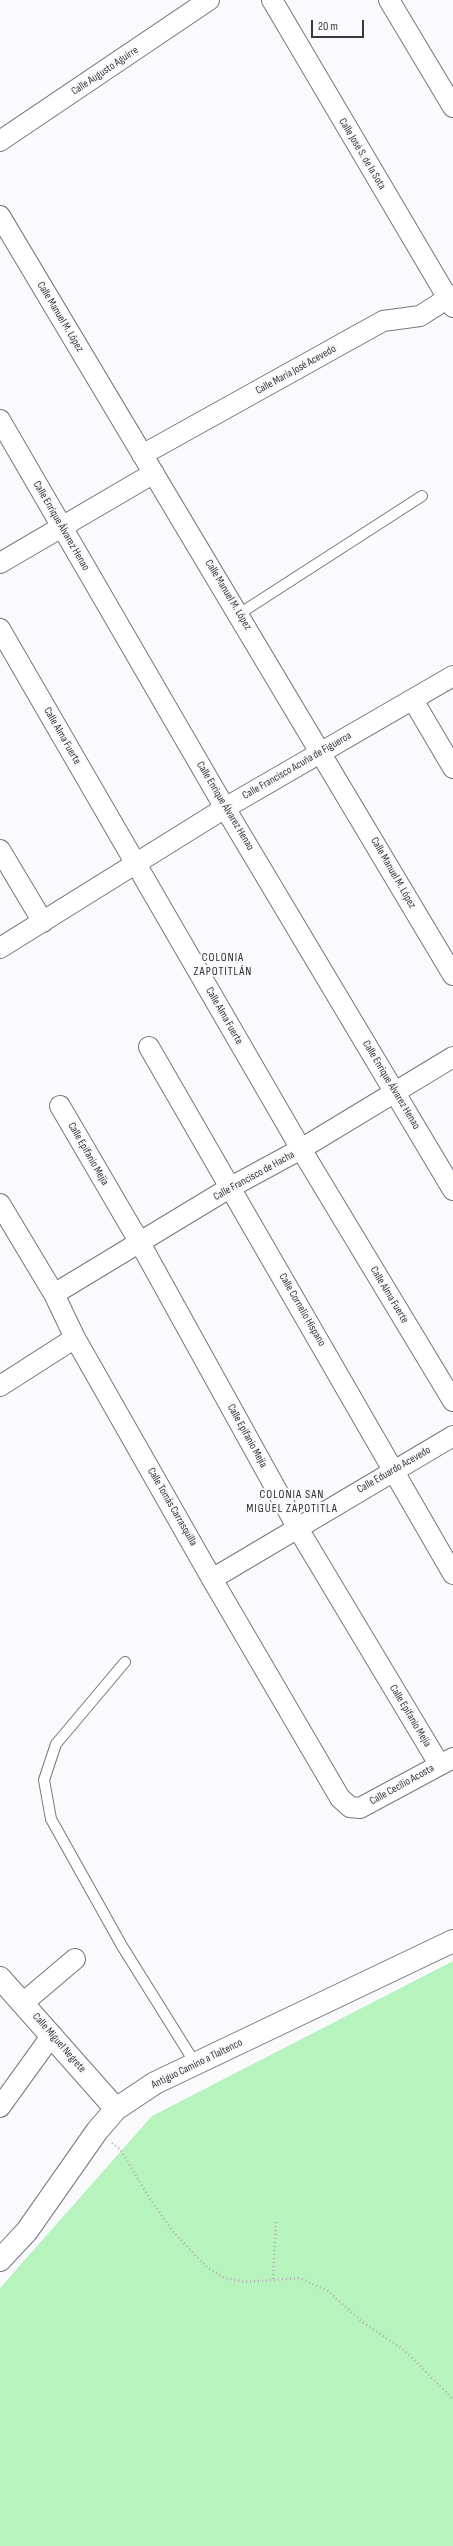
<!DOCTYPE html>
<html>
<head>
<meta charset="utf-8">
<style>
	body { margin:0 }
	#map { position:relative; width:453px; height:2546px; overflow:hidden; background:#fafafd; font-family:"Sofia Sans Condensed",sans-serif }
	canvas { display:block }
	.scale { position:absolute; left:311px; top:20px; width:53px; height:18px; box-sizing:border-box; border:2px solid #39383e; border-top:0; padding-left:5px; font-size:12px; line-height:14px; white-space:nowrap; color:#39383e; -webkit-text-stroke:3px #fafafd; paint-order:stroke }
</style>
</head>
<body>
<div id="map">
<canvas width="453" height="2546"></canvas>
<div class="scale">20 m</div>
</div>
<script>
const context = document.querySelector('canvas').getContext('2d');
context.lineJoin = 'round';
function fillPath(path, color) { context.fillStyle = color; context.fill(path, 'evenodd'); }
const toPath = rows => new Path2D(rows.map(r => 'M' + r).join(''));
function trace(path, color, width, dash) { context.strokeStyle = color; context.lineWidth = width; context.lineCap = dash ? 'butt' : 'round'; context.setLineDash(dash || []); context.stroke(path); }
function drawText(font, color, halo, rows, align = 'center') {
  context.font = font + ' "Sofia Sans Condensed",sans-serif'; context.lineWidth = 4; context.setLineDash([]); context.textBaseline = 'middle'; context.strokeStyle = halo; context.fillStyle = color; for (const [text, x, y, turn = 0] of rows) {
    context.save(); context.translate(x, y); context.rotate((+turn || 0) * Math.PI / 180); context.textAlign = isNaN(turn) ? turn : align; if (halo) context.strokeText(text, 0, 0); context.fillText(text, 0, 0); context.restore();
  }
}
const green = toPath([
	[453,1961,453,2546,0,2546,0,2288,152,2116]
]);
const path = toPath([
	[112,2143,120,2149,150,2199,174,2233,207,2267,224,2278,245,2282,300,2278,328,2291,361,2321,404,2350,453,2399],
	[273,2279,276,2220]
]);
const service = toPath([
	[239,614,422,496],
	[125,1662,56,1744,44,1780,51,1819,122,1946,195,2063]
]);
const minor = toPath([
	[272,0,453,307],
	[389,0,453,107],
	[0,141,209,0],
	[0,216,453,975],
	[0,420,225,808,453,1190],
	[142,455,383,321,420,316,453,295],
	[0,563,154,473],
	[0,629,301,1149,453,1401],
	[413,700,453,768],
	[0,850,43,922],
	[0,948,225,808,453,676],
	[149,1047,453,1574],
	[60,1106,140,1243,297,1527,439,1764],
	[0,1204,54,1294,75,1338,212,1579,340,1798,350,1807,360,1808,453,1758],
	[54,1294,231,1187,301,1149,453,1057],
	[0,1386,75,1338],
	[212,1579,453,1436],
	[23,2003,75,1959],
	[0,2107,52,2035]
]);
const tertiary = toPath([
	[0,1978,116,2109],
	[0,2260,27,2231,97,2131,116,2109,155,2083,453,1941]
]);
const streetNames = [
	["Calle Augusto Aguirre",105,71,-34],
	["Calle José S. de la Sota",362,154,59],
	["Calle Manuel M. López",60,317,59],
	["Calle María José Acevedo",296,370,-29],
	["Calle Enrique Álvarez Henao",61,526,60],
	["Calle Manuel M. López",228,595,59],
	["Calle Alma Fuerte",62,736,60],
	["Calle Francisco Acuña de Figueroa",297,766,-30],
	["Calle Enrique Álvarez Henao",225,806,59],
	["Calle Manuel M. López",393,873,60],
	["Calle Alma Fuerte",224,1016,60],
	["Calle Enrique Álvarez Henao",391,1085,59],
	["Calle Epifanio Mejía",88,1154,60],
	["Calle Francisco de Hacha",254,1176,-29],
	["Calle Alma Fuerte",389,1295,59],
	["Calle Cornelio Hispano",302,1310,60],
	["Calle Epifanio Mejía",247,1436,61],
	["Calle Eduardo Acevedo",394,1470,-30],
	["Calle Tomás Carrasquilla",172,1507,60],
	["Calle Epifanio Mejía",410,1716,59],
	["Calle Cecilio Acosta",402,1785,-29],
	["Calle Miguel Negrete",59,2043,49],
	["Antiguo Camino a Tlaltenco",197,2064,-26]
];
const neighbourhoodNames = [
	["COLONIA",223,958],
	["ZAPOTITLÁN",223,972],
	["COLONIA SAN",292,1495],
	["MIGUEL ZAPOTITLA",292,1509]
];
fillPath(green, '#b7f3bc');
trace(service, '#767682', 12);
trace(minor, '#767682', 22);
trace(tertiary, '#767682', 24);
trace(path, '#b0afb3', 2.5, [1, 3]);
trace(service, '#fff', 10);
trace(minor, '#fff', 20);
trace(tertiary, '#fff', 22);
drawText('11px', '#39383e', '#fafafd', streetNames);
context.letterSpacing = '1px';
drawText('12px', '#2c2b36', '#fafafd', neighbourhoodNames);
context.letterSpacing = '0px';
</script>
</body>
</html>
